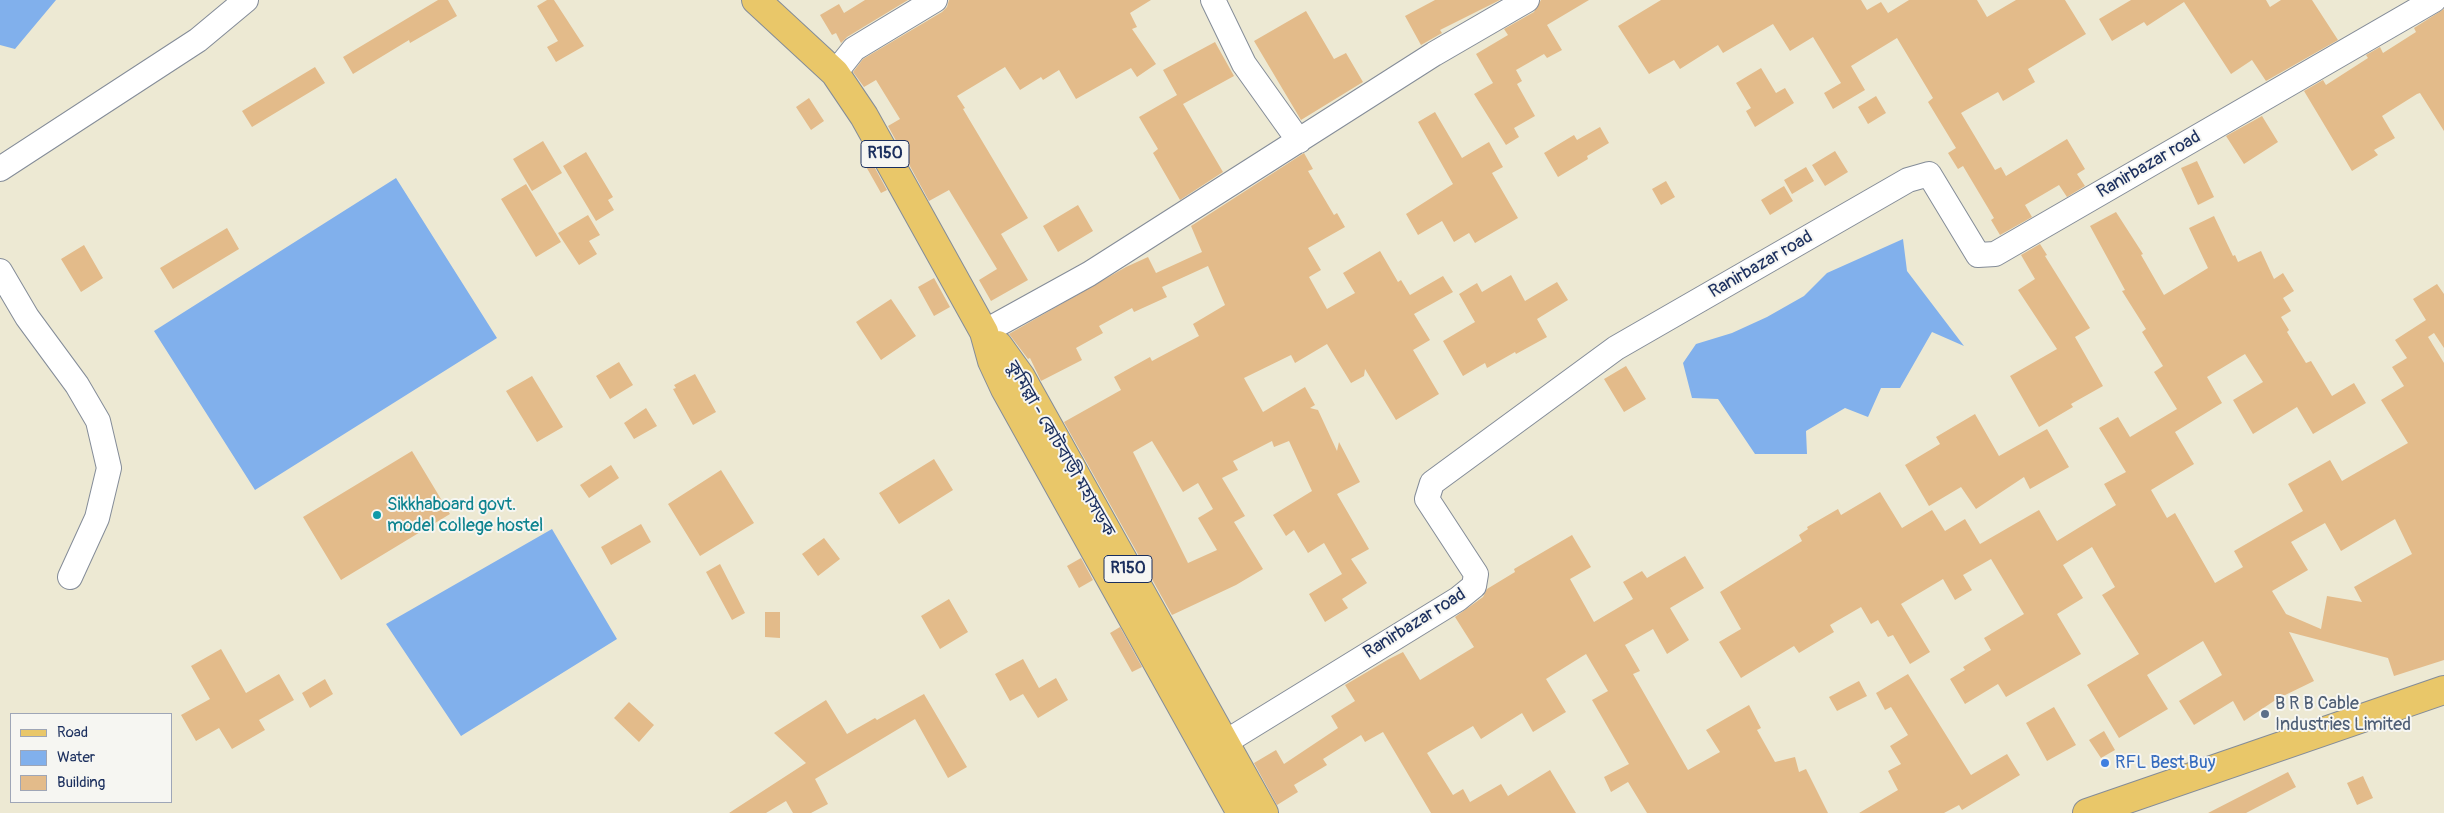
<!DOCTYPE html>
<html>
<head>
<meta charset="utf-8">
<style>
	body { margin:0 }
	#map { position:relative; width:2444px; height:813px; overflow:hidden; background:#ede9d3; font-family:Pangolin,sans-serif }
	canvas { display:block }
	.legend { position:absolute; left:10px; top:713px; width:162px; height:90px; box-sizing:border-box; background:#f6f6f2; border:1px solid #9ea6b7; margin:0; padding:6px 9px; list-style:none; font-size:15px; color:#1b2f5e }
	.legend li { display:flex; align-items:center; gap:10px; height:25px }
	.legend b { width:25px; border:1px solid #9ea6b7 }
</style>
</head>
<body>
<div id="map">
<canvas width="2444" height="813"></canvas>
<ul class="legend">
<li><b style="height:6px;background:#e9c769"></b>Road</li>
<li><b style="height:14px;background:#81b0ec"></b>Water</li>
<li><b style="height:14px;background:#e3bb8a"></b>Building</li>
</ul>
</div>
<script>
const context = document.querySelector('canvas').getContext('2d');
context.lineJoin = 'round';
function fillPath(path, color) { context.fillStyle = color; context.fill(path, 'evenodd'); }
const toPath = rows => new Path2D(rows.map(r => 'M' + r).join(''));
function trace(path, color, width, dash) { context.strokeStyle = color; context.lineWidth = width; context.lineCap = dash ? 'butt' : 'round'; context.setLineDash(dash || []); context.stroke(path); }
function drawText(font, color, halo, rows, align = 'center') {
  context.font = font + ' Pangolin,"Noto Sans Bengali",sans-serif'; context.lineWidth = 4; context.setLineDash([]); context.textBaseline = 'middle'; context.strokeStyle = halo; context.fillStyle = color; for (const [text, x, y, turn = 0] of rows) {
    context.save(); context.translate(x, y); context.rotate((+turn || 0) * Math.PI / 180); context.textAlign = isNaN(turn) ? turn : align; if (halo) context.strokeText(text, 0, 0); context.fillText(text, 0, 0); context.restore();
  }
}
const water = toPath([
	[0,0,56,0,15,49,0,45],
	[396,178,497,338,255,490,154,331],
	[1903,239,1907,271,1964,346,1932,332,1900,388,1881,388,1868,417,1845,408,1806,431,1807,454,1755,454,1718,399,1692,398,1683,363,1696,344,1732,333,1767,317,1804,296,1827,273],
	[552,529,617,639,461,736,386,624]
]);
const building = toPath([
	[438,0,448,0,457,16,410,43,409,40,353,74,343,57],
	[547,0,554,0,584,46,556,62,547,47,558,41,537,6],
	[865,0,908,0,847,37,841,43,836,33,832,35,820,15,839,4,844,13],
	[949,0,1151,0,1130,13,1137,27,1132,29,1156,64,1137,77,1131,68,1076,99,1059,70,1043,80,1041,77,1020,90,1005,67,957,96,965,108,963,109,1028,218,1001,234,1028,280,991,301,979,280,997,269,949,190,929,201,888,126,900,119,876,80,864,87,853,72,863,59,942,12,947,7],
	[1435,0,1500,0,1440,30,1442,33,1421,45,1405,16],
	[1541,0,1589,0,1547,25,1562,50,1547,58,1544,54,1516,70,1522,81,1517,84,1535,116,1514,128,1519,137,1506,145,1474,94,1493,83,1476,54,1508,35,1504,29,1534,12],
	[1661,0,1861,0,1867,10,1881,2,1888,13,1909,0,1977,0,1987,17,2016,0,2065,0,2086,34,2028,69,2035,82,2003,101,1998,92,1961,113,1995,170,2001,167,2006,176,2067,139,2085,169,2077,174,2085,186,2067,197,2059,185,2025,205,2032,217,2000,235,1991,220,1994,218,1963,166,1958,169,1948,153,1956,148,1928,102,1933,98,1897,38,1851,66,1865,90,1833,109,1824,93,1841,83,1813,37,1790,51,1773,24,1723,53,1718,45,1680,69,1674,60,1649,74,1618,26],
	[2131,0,2266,0,2270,7,2281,0,2312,0,2338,40,2266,81,2252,60,2231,74,2184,2,2147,26,2144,22,2112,41,2099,19],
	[2444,9,2444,131,2420,93,2417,94,2382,116,2395,138,2374,150,2378,155,2352,171,2304,91,2323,80,2326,85,2368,58,2366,55,2380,47,2383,53,2416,32,2414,28],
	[1306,11,1334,59,1346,53,1363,82,1301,120,1254,41],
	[1215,42,1234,76,1183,104,1223,172,1180,200,1153,153,1158,149,1139,117,1177,95,1163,70],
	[315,67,325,83,252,127,242,111],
	[1761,68,1776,93,1785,88,1794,103,1755,127,1746,111,1751,108,1736,83],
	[1876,96,1886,113,1868,124,1858,107],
	[809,98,824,121,811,130,796,107],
	[1435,112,1462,158,1489,142,1503,167,1492,173,1518,218,1475,243,1469,233,1454,242,1442,221,1418,235,1406,214,1453,184,1418,122],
	[2262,116,2278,142,2244,164,2226,136],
	[1600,127,1609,143,1587,156,1588,159,1558,177,1544,153,1574,135,1577,140],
	[543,141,562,173,532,191,513,159],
	[1835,151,1848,172,1825,186,1812,165],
	[586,152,613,197,608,200,614,210,596,221,563,166],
	[1304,153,1313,169,1308,171,1334,215,1337,213,1345,227,1308,248,1321,270,1309,277,1327,309,1355,293,1343,273,1380,251,1398,282,1401,280,1410,295,1443,276,1453,292,1414,314,1430,340,1413,350,1439,394,1396,420,1365,369,1364,376,1351,383,1327,344,1295,363,1291,355,1244,378,1263,412,1305,387,1315,405,1310,408,1318,410,1337,451,1339,442,1360,482,1337,494,1369,549,1351,559,1367,583,1342,599,1348,608,1325,622,1309,594,1342,574,1324,543,1308,553,1294,530,1286,536,1273,515,1312,491,1289,441,1274,447,1272,441,1233,461,1238,470,1222,478,1245,516,1234,522,1263,569,1236,585,1172,615,1064,422,1121,390,1114,377,1150,357,1152,361,1199,336,1193,324,1225,305,1208,266,1162,287,1167,297,1134,312,1132,308,1099,326,1103,333,1076,348,1082,360,1041,381,1030,358,1028,359,1009,334,1126,267,1148,257,1156,273,1202,252,1191,226],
	[1152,441,1183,492,1198,483,1213,509,1198,518,1217,550,1188,563,1133,452],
	[870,159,887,190,881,193,864,163],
	[2197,161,2214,197,2198,205,2181,168],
	[1806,167,1814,181,1792,194,1784,180],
	[1666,181,1675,197,1661,205,1652,189],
	[526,184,561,242,536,257,501,199],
	[1784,186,1793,201,1770,215,1761,200],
	[1078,205,1093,231,1058,252,1043,226],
	[2116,212,2143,254,2141,255,2164,295,2208,268,2189,228,2214,216,2233,256,2235,255,2238,262,2261,251,2274,279,2283,273,2294,291,2283,298,2291,311,2281,317,2289,330,2287,332,2306,363,2311,361,2332,396,2354,383,2366,403,2313,434,2297,407,2253,434,2233,400,2263,382,2245,354,2207,377,2222,403,2175,432,2194,464,2151,490,2167,518,2175,513,2215,583,2243,567,2234,551,2303,511,2288,484,2330,460,2342,481,2408,443,2381,400,2404,386,2392,367,2407,358,2395,340,2426,320,2413,299,2437,284,2444,294,2444,348,2434,333,2428,337,2444,363,2444,660,2394,676,2388,658,2289,632,2314,681,2277,699,2244,721,2233,701,2194,725,2179,701,2222,675,2203,641,2147,675,2168,709,2119,738,2087,685,2139,654,2102,595,2115,587,2092,547,2063,565,2083,598,2057,614,2081,654,2006,697,1998,684,1965,704,1950,679,1965,670,1963,667,1991,650,1984,638,2024,614,1991,559,1963,575,1972,590,1955,600,1943,579,1901,604,1930,652,1910,664,1893,635,1888,637,1878,620,1871,624,1861,607,1830,625,1834,632,1799,653,1794,646,1741,678,1719,642,1741,629,1720,592,1802,541,1799,535,1808,529,1807,527,1838,509,1841,515,1880,492,1902,528,1932,510,1945,531,1965,519,1980,544,2039,510,2057,541,2116,505,2104,484,2126,472,2099,428,2118,417,2130,437,2177,409,2154,372,2163,366,2142,332,2146,329,2122,291,2125,290,2090,226],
	[2395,519,2412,554,2354,587,2362,602,2327,596,2321,629,2286,614,2272,591,2308,570,2291,542,2325,523,2341,551],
	[588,215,600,235,589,241,597,254,579,265,558,233],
	[227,228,239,249,173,289,160,268],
	[2040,244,2047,255,2045,256,2090,328,2075,337,2103,386,2071,404,2073,407,2039,427,2010,376,2057,349,2018,290,2035,279,2021,255],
	[84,245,103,278,81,292,61,259],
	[1511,275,1525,301,1557,282,1568,300,1537,319,1547,337,1516,354,1515,352,1487,368,1485,363,1463,376,1443,341,1475,322,1459,294,1477,283,1482,292],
	[934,278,950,307,934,316,918,287],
	[891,299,916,336,881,360,856,322],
	[619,362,633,385,610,399,596,376],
	[1626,366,1646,399,1624,412,1604,379],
	[695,374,716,412,693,425,673,389,676,388,674,385],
	[532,376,563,427,537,442,506,391],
	[646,408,657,426,634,439,624,423],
	[1975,414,1999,456,2047,429,2069,467,2030,489,2024,477,1976,509,1961,487,1929,506,1905,465,1940,444,1936,437],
	[412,451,450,514,341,580,303,517],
	[934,459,953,490,899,524,879,493],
	[611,465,619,478,589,498,580,485],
	[721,470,754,523,700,556,668,504],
	[641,524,651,542,611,565,601,547],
	[1572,535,1591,567,1570,579,1594,622,1633,599,1623,582,1642,571,1647,578,1685,556,1704,588,1670,608,1689,640,1667,654,1653,629,1625,645,1640,671,1633,674,1688,770,1720,752,1706,730,1749,705,1761,728,1757,730,1775,762,1795,757,1799,772,1806,769,1828,813,1647,813,1628,782,1611,792,1604,777,1629,764,1592,700,1608,691,1586,654,1546,679,1566,712,1533,732,1522,713,1481,739,1473,726,1427,753,1453,795,1463,789,1470,802,1501,784,1508,796,1550,770,1576,813,1431,813,1383,732,1365,742,1361,735,1323,759,1327,765,1294,785,1298,792,1277,805,1254,763,1276,750,1284,764,1338,728,1331,716,1355,701,1345,685,1389,659,1403,652,1420,680,1474,647,1455,617,1483,597,1487,589,1515,572,1514,569],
	[824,538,840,559,818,576,802,554],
	[1081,558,1093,580,1079,588,1067,566],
	[720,564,745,613,732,620,706,572],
	[949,599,968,632,940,649,921,616],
	[765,612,780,612,780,638,765,637],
	[1120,627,1142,667,1132,672,1110,633],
	[221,649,246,693,279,674,294,700,259,720,265,730,232,749,219,728,196,741,181,715,210,699,191,666],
	[1023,659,1039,688,1056,678,1068,700,1038,718,1023,694,1010,701,995,674],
	[1908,674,1971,775,2007,754,2020,775,1962,810,1959,805,1944,813,1859,813,1898,790,1888,771,1901,764,1890,746,1908,735,1891,707,1885,710,1876,693],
	[325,679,333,694,310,708,302,693],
	[1859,681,1867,696,1837,711,1829,697],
	[924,694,967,767,948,778,915,719,815,779,828,804,811,813,793,813,786,801,766,813,729,813,806,763,774,733,826,700,847,734,875,718,877,720],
	[629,702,654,725,639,742,614,718],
	[2054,707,2076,745,2047,761,2026,723],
	[2104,731,2115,750,2101,758,2089,740],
	[2288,772,2296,787,2246,813,2208,813],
	[2363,776,2373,798,2357,805,2347,783]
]);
const minor = toPath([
	[1213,0,1244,64,1299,141],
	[835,73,854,49,935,0],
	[0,169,198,40,246,0],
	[0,271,27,317,77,385,98,421,109,468,97,518,70,577],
	[984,332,1089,274,1434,54,1527,0],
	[1224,743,1458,599,1474,586,1476,574,1427,499,1432,483,1616,348,1908,180,1929,174,1978,255,1995,254,2434,0]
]);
const major = toPath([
	[756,0,835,73,864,116,984,332,992,361,1005,389,1241,813],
	[998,345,1021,377,1264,813],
	[2087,813,2444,690]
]);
const markers = [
	[377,515,5,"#0f9aa8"],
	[2265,714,5,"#5c6f8a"],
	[2105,763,5,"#3f7fe0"]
];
const shields = [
	[885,154,48],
	[1128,569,48]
];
const shieldNames = [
	["R150",885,154],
	["R150",1128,569]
];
const streetNames = [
	["Ranirbazar road",2149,165,-30],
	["Ranirbazar road",1761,265,-30],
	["কুমিল্লা - কোটবাড়ী মহাসড়ক",1060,449,60],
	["Ranirbazar road",1415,624,-32]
];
const cultureNames = [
	["Sikkhaboard govt.",387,505],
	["model college hostel",387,526]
];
const serviceNames = [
	["B R B Cable",2275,704],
	["Industries Limited",2275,725]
];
const shopNames = [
	["RFL Best Buy",2115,763]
];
fillPath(water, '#81b0ec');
fillPath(building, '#e3bb8a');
trace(minor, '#848c98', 26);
trace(major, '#848c98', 30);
trace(minor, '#fff', 24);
trace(major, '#e9c769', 28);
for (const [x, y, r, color] of markers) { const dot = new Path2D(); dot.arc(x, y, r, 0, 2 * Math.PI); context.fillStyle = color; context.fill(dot); trace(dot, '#f6f6f2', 2); }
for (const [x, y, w] of shields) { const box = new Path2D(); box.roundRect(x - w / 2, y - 13.5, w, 27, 4); context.fillStyle = '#f6f6f2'; context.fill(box); trace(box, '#1b2f5e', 1); }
drawText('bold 16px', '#1b2f5e', null, shieldNames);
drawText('18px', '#1b2f5e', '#f6f6f2', streetNames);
drawText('18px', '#0d838f', '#f6f6f2', cultureNames, 'left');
drawText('18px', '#4e5e75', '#f6f6f2', serviceNames, 'left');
drawText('18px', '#366cbe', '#f6f6f2', shopNames, 'left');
</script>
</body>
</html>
